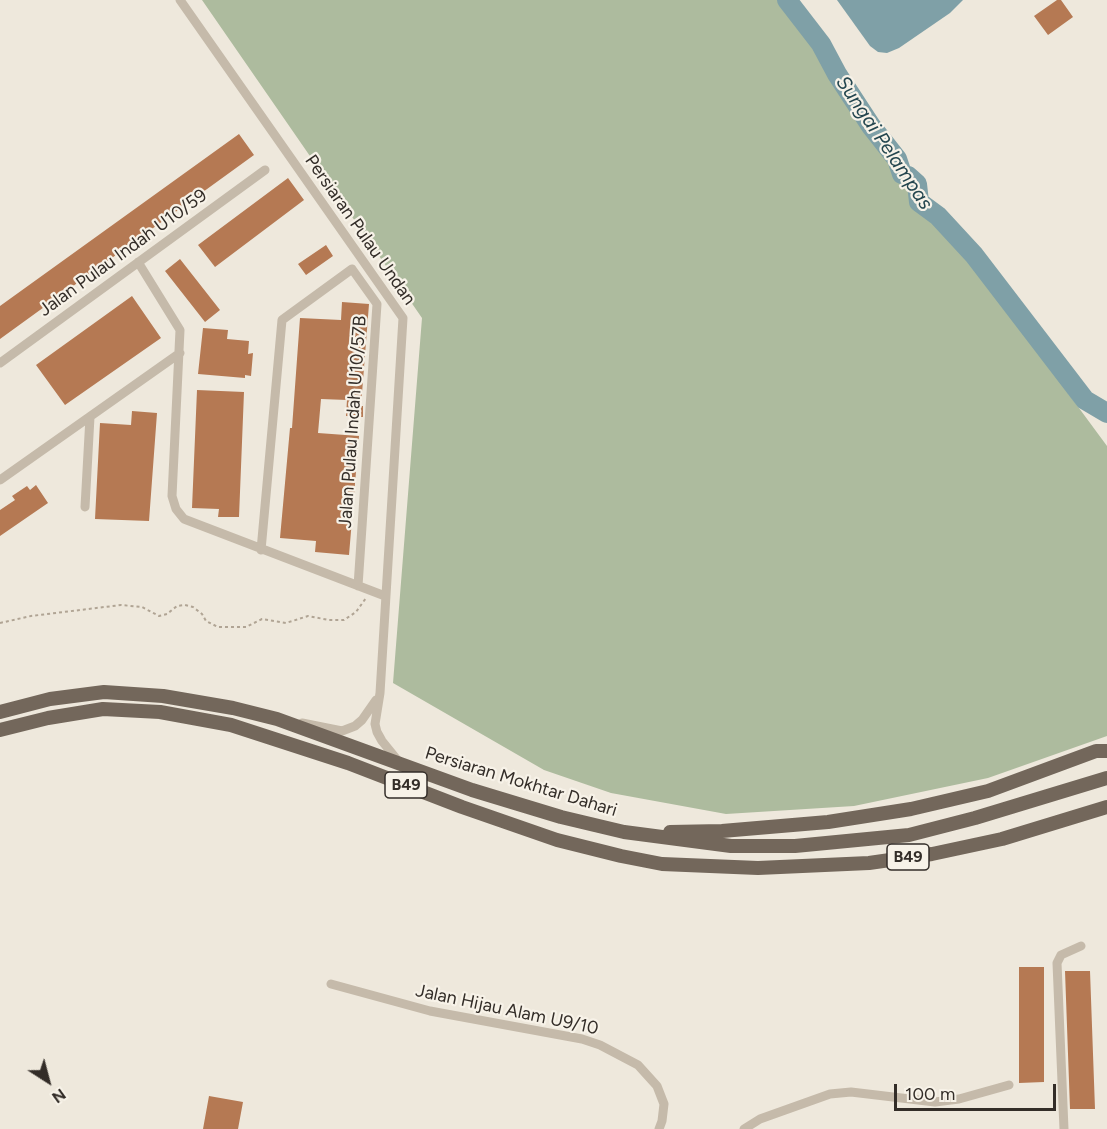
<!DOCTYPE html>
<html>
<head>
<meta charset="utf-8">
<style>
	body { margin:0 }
	#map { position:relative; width:1107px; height:1129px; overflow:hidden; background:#eee8dc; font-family:Figtree,sans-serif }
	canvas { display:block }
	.north { position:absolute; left:18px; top:1051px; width:60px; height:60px; -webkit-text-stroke:4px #f7f2e8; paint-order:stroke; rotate:144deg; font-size:16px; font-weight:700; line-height:24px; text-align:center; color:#332d28 }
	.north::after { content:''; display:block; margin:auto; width:21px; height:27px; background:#332d28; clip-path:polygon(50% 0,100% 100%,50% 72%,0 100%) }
	.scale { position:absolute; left:894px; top:1084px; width:162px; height:27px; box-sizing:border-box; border:3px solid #332d28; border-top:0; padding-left:8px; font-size:18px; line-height:21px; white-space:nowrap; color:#332d28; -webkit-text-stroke:4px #f7f2e8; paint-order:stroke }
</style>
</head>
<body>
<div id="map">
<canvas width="1107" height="1129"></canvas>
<div class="north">N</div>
<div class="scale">100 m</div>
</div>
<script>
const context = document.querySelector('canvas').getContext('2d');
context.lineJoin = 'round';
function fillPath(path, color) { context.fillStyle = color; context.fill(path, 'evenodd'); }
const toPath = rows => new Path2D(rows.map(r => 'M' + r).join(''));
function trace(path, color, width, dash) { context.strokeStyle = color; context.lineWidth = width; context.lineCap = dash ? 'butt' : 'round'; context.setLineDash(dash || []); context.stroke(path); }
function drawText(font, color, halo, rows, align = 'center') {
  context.font = font + ' Figtree,sans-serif'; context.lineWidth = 4.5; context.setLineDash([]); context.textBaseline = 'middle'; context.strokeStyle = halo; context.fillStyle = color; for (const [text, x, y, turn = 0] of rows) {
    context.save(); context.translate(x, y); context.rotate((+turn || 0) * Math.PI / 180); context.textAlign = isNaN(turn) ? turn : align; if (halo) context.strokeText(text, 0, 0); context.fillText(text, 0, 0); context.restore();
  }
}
const green = toPath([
	[202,0,778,0,1107,446,1107,736,988,778,854,806,726,814,611,793,544,770,393,683,422,318]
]);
const water = toPath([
	[837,0,963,0,950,13,899,48,887,53,878,52,870,46]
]);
const river = toPath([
	[787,0,821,44,837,74,871,126,897,159,902,174,908,176,917,184,919,202,938,216,974,255,1085,400,1107,413]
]);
const building = toPath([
	[1057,0,1061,0,1073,17,1048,35,1034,16],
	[239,134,254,155,0,339,0,306],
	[288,178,304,200,215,267,198,245],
	[326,245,333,256,306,275,298,264],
	[180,259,220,310,205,322,165,271],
	[132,296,161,338,65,405,36,365],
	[342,302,369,304,361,406,363,406,363,417,346,416,347,400,321,399,318,433,359,436,349,555,315,552,316,541,280,538,290,428,292,428,300,318,341,320],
	[203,328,228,330,227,339,249,341,248,354,253,353,251,376,245,375,245,378,198,374],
	[197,390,244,392,239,517,218,517,219,509,192,508],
	[132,411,157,413,149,521,95,519,100,423,131,425],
	[36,485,48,503,0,536,0,510,15,500,12,496,27,486,30,490],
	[1019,967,1044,967,1044,1082,1019,1083],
	[1065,971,1090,971,1095,1109,1070,1109],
	[209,1096,243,1102,238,1129,203,1129]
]);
const path = toPath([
	[0,623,31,616,121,605,142,607,159,616,167,614,177,606,185,605,193,607,202,614,206,621,218,627,246,627,262,619,286,623,308,616,329,620,344,620,356,612,366,598]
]);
const street = toPath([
	[180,0,403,318,380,693,375,724,377,732,382,741,399,762],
	[138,262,180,330,172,496,176,509,184,519,385,596],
	[0,363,265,170],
	[0,480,180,353],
	[85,507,90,417],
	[261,550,282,320,352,269,377,304,358,586],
	[302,723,342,731,355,726,362,720,376,700],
	[331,984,430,1011,582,1039,600,1045,638,1065,657,1086,664,1104,662,1121,659,1129],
	[744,1129,760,1119,830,1094,851,1092,935,1102,959,1099,1009,1085],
	[1064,1129,1057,963,1061,955,1081,946]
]);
const primary = toPath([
	[0,712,50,699,104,692,163,696,233,708,277,719,472,790,561,817,624,832,731,846,795,846,909,835,975,818,1107,778],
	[0,730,48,718,103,709,160,712,231,725,348,763,462,807,557,840,621,856,662,864,758,868,869,863,932,854,1002,839,1107,807],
	[670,832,722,831,828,822,911,809,988,791,1096,751,1107,751]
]);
const shields = [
	[406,785,42],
	[908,857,42]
];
const shieldNames = [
	["B49",406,785],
	["B49",908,857]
];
const streetNames = [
	["Persiaran Pulau Undan",360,230,55],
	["Jalan Pulau Indah U10/59",123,253,-36],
	["Jalan Pulau Indah U10/57B",353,422,-86],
	["Persiaran Mokhtar Dahari",521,782,17],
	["Jalan Hijau Alam U9/10",507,1010,12]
];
const waterNames = [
	["Sungai Pelampas",884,143,56]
];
fillPath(green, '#adbb9e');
fillPath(water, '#7fa0a7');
trace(river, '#7fa0a7', 20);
fillPath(building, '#b57953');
trace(path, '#b0a494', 2, [3, 3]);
trace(street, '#c5baaa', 9);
trace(primary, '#73675b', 14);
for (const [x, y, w] of shields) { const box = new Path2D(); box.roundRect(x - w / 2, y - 13, w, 26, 4.5); context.fillStyle = '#f7f2e8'; context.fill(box); trace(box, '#332d28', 1.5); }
drawText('bold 16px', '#332d28', null, shieldNames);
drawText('18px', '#332d28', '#f7f2e8', streetNames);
drawText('italic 20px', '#24464f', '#f7f2e8', waterNames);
</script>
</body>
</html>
